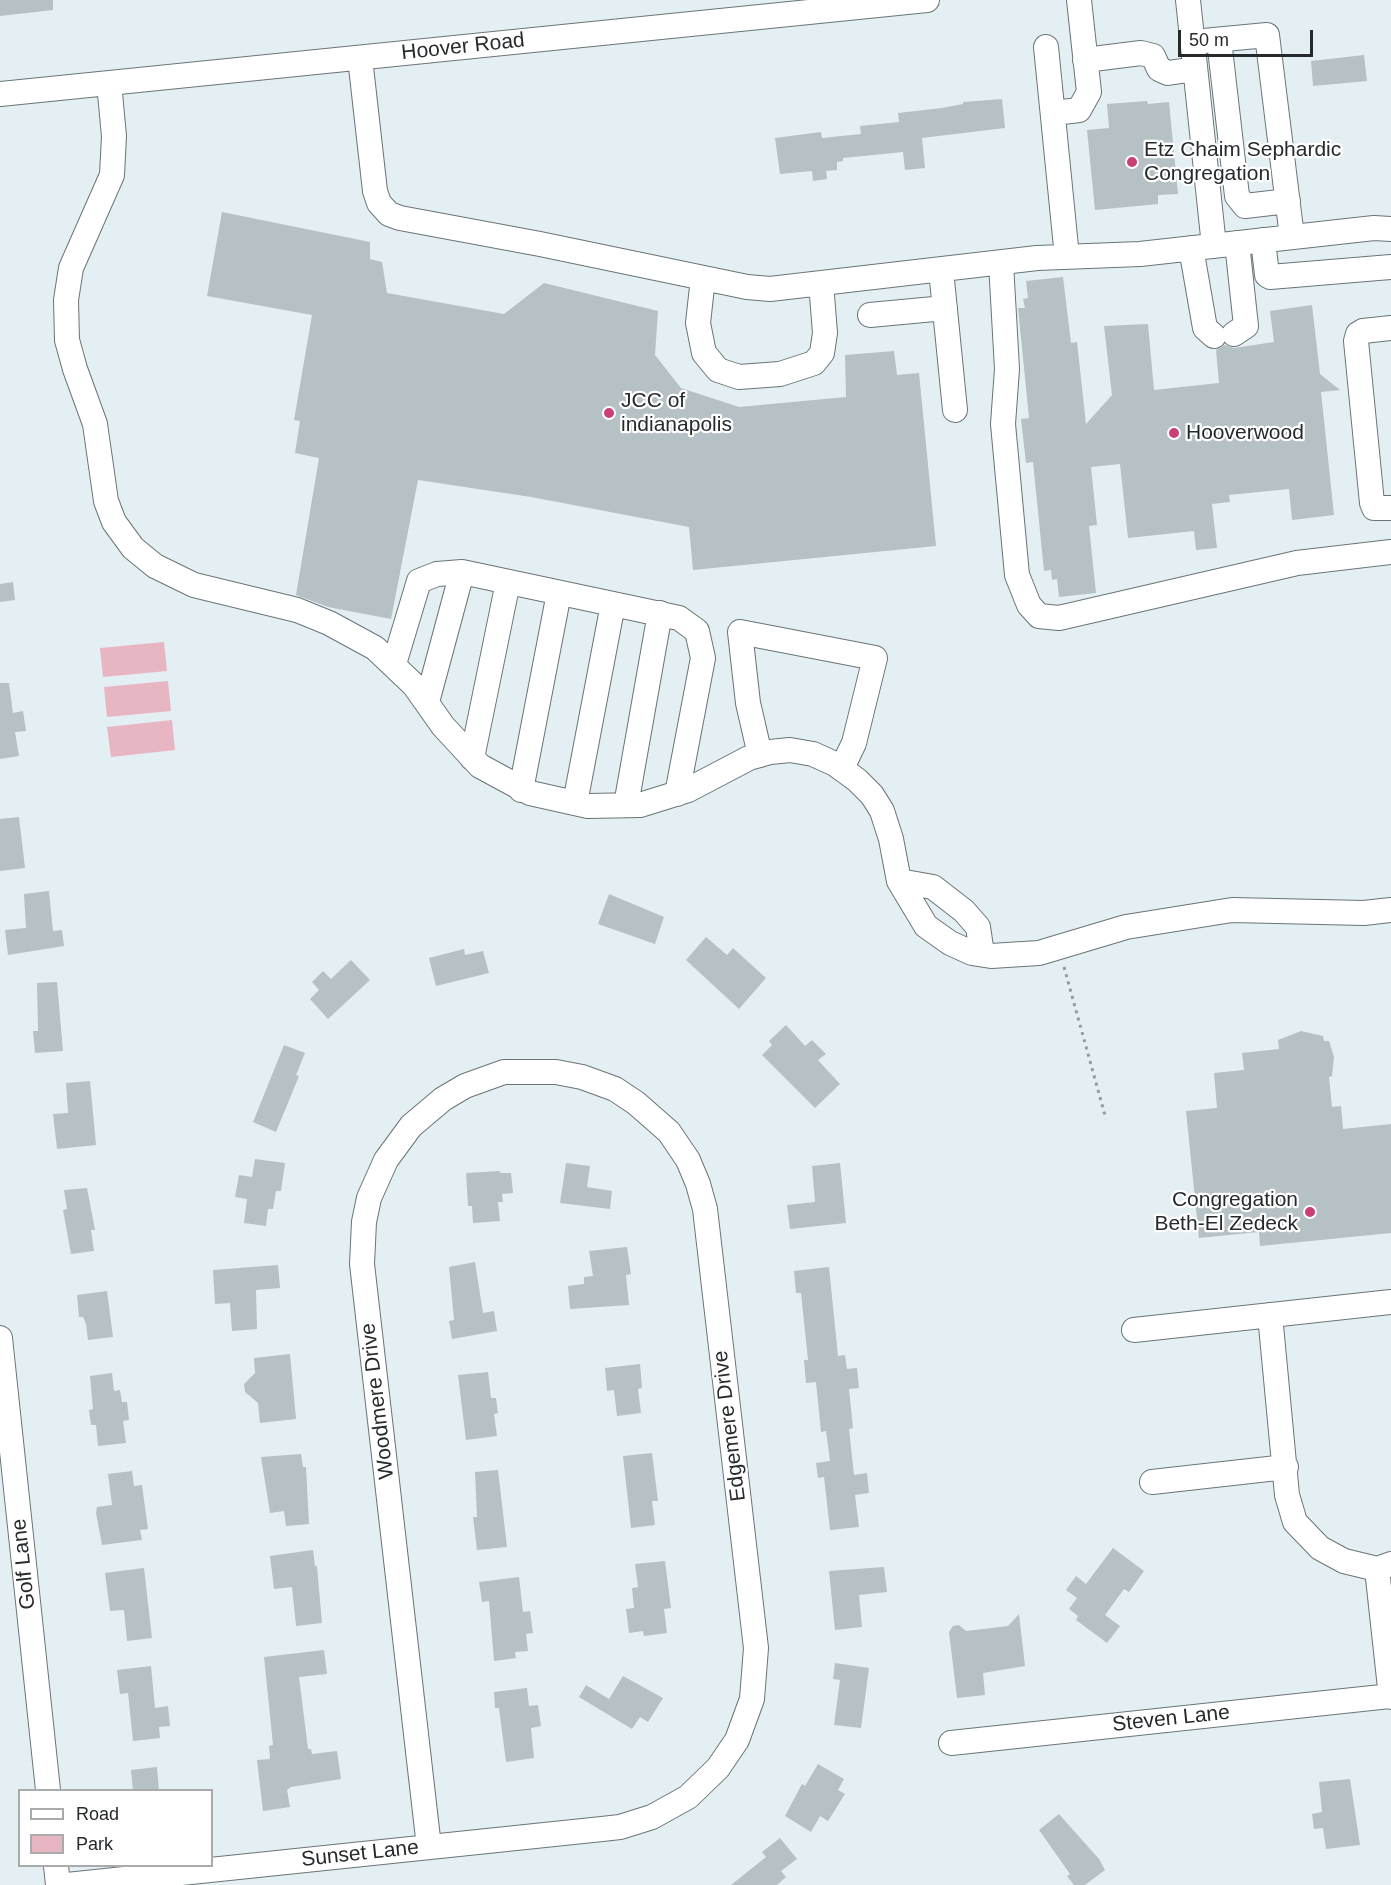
<!DOCTYPE html>
<html>
<head>
<meta charset="utf-8">
<style>
	body { margin:0 }
	#map { position:relative; width:1391px; height:1885px; overflow:hidden; background:#e3eff3; font-family:Arial,sans-serif }
	canvas { display:block }
	.legend { position:absolute; left:18px; top:1789px; width:195px; height:78px; box-sizing:border-box; background:#fff; border:2px solid #a8aaab; margin:0; padding:8px 10px; list-style:none; font-size:18px; color:#262a2c }
	.legend li { display:flex; align-items:center; gap:12px; height:30px }
	.legend b { width:30px; border:2px solid #a8aaab }
	.scale { position:absolute; left:1178px; top:30px; width:135px; height:27px; box-sizing:border-box; border:3px solid #262a2c; border-top:0; padding-left:8px; font-size:18px; line-height:21px; white-space:nowrap; color:#262a2c; -webkit-text-stroke:4px #fff; paint-order:stroke }
</style>
</head>
<body>
<div id="map">
<canvas width="1391" height="1885"></canvas>
<ul class="legend">
<li><b style="height:8px;background:#fff"></b>Road</li>
<li><b style="height:16px;background:#e8b5c3"></b>Park</li>
</ul>
<div class="scale">50 m</div>
</div>
<script>
const context = document.querySelector('canvas').getContext('2d');
context.lineJoin = 'round';
function fillPath(path, color) { context.fillStyle = color; context.fill(path, 'evenodd'); }
const toPath = rows => new Path2D(rows.map(r => 'M' + r).join(''));
function trace(path, color, width, dash) { context.strokeStyle = color; context.lineWidth = width; context.lineCap = dash ? 'butt' : 'round'; context.setLineDash(dash || []); context.stroke(path); }
function drawText(font, color, halo, rows, align = 'center') {
  context.font = font + ' Arial,sans-serif'; context.lineWidth = 4.5; context.setLineDash([]); context.textBaseline = 'middle'; context.strokeStyle = halo; context.fillStyle = color; for (const [text, x, y, turn = 0] of rows) {
    context.save(); context.translate(x, y); context.rotate((+turn || 0) * Math.PI / 180); context.textAlign = isNaN(turn) ? turn : align; if (halo) context.strokeText(text, 0, 0); context.fillText(text, 0, 0); context.restore();
  }
}
const green = toPath([
	[164,642,167,671,103,677,100,648],
	[168,681,171,711,107,717,104,687],
	[172,720,175,750,111,757,107,727]
]);
const building = toPath([
	[0,0,53,0,53,10,0,16],
	[1364,55,1367,81,1313,86,1311,61],
	[1002,99,1005,128,922,138,925,168,905,170,903,152,843,158,843,161,837,162,837,170,826,171,827,179,813,181,812,171,780,174,775,138,821,132,822,138,861,134,860,126,899,122,898,113,942,108,963,104,963,102],
	[1147,101,1148,104,1169,102,1178,194,1158,195,1158,204,1095,210,1087,130,1109,128,1107,104],
	[222,212,370,242,370,259,382,262,387,293,504,314,544,283,658,311,655,355,681,388,739,407,846,397,845,355,894,351,897,375,919,373,936,546,693,570,689,527,531,497,418,480,391,619,328,607,296,595,319,458,295,453,300,421,294,420,312,315,207,296],
	[1063,277,1071,343,1077,342,1086,424,1112,395,1104,326,1148,324,1154,390,1219,383,1216,350,1225,345,1234,348,1274,342,1270,311,1312,305,1320,374,1340,390,1321,392,1334,515,1292,520,1289,489,1229,495,1230,502,1212,504,1217,548,1196,550,1194,531,1128,538,1120,464,1091,467,1097,525,1089,526,1096,593,1059,597,1057,579,1052,580,1051,570,1044,571,1033,462,1026,463,1021,419,1029,418,1018,308,1025,308,1023,299,1028,298,1026,281],
	[13,582,15,600,0,602,0,584],
	[0,683,9,683,13,713,23,711,26,731,15,732,19,756,0,759],
	[19,817,25,868,0,871,0,819],
	[49,891,53,931,62,930,64,946,8,955,5,930,26,928,24,894],
	[609,894,664,917,655,944,598,924],
	[706,937,727,955,733,948,766,978,739,1009,686,960],
	[464,949,465,955,483,951,489,973,436,986,429,958],
	[351,960,370,980,328,1019,310,999,319,990,312,982,323,971,331,979],
	[57,982,63,1051,35,1053,33,1031,38,1031,37,983],
	[786,1025,805,1046,812,1040,826,1054,818,1060,840,1084,815,1108,762,1055,772,1045,769,1041],
	[1301,1031,1323,1036,1324,1041,1329,1041,1334,1057,1332,1076,1329,1077,1332,1107,1341,1106,1343,1129,1391,1124,1391,1233,1260,1246,1259,1232,1199,1238,1186,1111,1217,1108,1214,1073,1244,1070,1242,1053,1279,1049,1278,1040],
	[284,1045,305,1053,296,1075,299,1076,276,1132,253,1122],
	[90,1081,96,1145,57,1149,53,1114,68,1113,66,1083],
	[255,1159,285,1163,281,1191,276,1191,273,1209,268,1209,266,1226,244,1223,247,1199,235,1197,239,1175,252,1177],
	[566,1163,590,1166,587,1187,612,1191,610,1209,560,1203],
	[840,1163,846,1223,790,1229,787,1205,815,1202,812,1166],
	[500,1171,500,1173,511,1173,513,1193,502,1194,503,1202,498,1202,500,1221,473,1223,472,1206,468,1206,466,1173],
	[87,1188,95,1230,91,1230,94,1251,71,1254,63,1210,67,1209,64,1190],
	[627,1247,631,1274,626,1275,629,1305,570,1309,568,1286,584,1284,584,1277,593,1276,589,1251],
	[475,1262,483,1313,494,1311,497,1331,452,1339,449,1321,454,1320,449,1267],
	[278,1265,280,1288,256,1290,257,1329,232,1331,230,1303,215,1304,213,1270],
	[829,1267,838,1356,845,1355,847,1369,857,1368,859,1388,849,1389,853,1428,849,1429,854,1475,867,1473,869,1493,855,1495,859,1527,830,1530,824,1477,818,1478,816,1463,830,1461,826,1431,821,1432,816,1382,806,1383,804,1360,808,1360,801,1293,796,1293,794,1271],
	[107,1291,113,1337,88,1340,86,1324,83,1317,79,1317,77,1295],
	[290,1354,296,1419,260,1423,258,1403,245,1392,244,1384,255,1373,254,1358],
	[640,1364,642,1388,638,1389,641,1413,617,1416,614,1390,607,1391,605,1368],
	[488,1372,491,1398,496,1398,498,1413,494,1414,497,1436,466,1440,458,1375],
	[112,1373,114,1391,120,1390,122,1402,127,1402,129,1420,123,1421,126,1443,98,1446,96,1425,91,1425,89,1410,93,1409,90,1376],
	[652,1453,658,1501,652,1501,655,1525,631,1528,623,1456],
	[301,1454,303,1467,306,1467,309,1524,286,1526,284,1511,270,1513,261,1457],
	[498,1470,507,1547,477,1550,473,1517,477,1517,475,1472],
	[132,1471,134,1486,142,1485,148,1529,140,1530,142,1540,102,1545,96,1513,97,1507,112,1505,108,1474],
	[1113,1548,1144,1571,1129,1592,1124,1589,1105,1615,1120,1626,1107,1643,1076,1620,1078,1616,1069,1609,1077,1598,1066,1590,1076,1576,1086,1584],
	[313,1550,315,1566,317,1566,322,1623,296,1626,292,1587,274,1589,270,1556],
	[665,1561,671,1608,664,1609,667,1633,644,1636,643,1631,629,1633,626,1609,634,1608,632,1588,638,1587,635,1564],
	[884,1567,887,1592,859,1595,862,1627,835,1630,829,1571],
	[144,1568,152,1638,127,1641,124,1610,110,1611,105,1573],
	[519,1577,523,1612,530,1611,533,1633,526,1634,528,1651,515,1652,516,1658,494,1661,489,1601,482,1602,479,1582],
	[1019,1614,1025,1666,983,1673,985,1695,957,1698,949,1632,953,1626,959,1625,966,1631,1008,1626],
	[324,1650,327,1674,299,1677,308,1749,311,1749,312,1754,337,1751,341,1779,291,1787,287,1790,290,1807,263,1811,257,1760,270,1759,269,1746,273,1745,264,1657],
	[835,1663,869,1668,861,1728,834,1725,840,1680,833,1679],
	[151,1666,155,1708,168,1706,170,1726,159,1727,160,1738,133,1741,128,1693,120,1694,117,1670],
	[623,1676,663,1698,648,1722,640,1717,632,1729,579,1697,586,1685,609,1699],
	[527,1688,529,1706,538,1705,541,1726,531,1728,534,1758,506,1762,499,1708,495,1708,494,1692],
	[818,1764,844,1779,838,1790,845,1794,828,1821,820,1816,811,1832,785,1816,802,1784,805,1786],
	[157,1767,159,1791,133,1791,131,1770],
	[1350,1779,1360,1845,1326,1849,1323,1828,1314,1829,1312,1814,1322,1812,1319,1782],
	[1059,1814,1099,1859,1105,1870,1085,1885,1074,1885,1067,1876,1070,1874,1039,1830],
	[780,1838,797,1859,781,1871,786,1877,777,1885,731,1885,766,1857,762,1852]
]);
const path = toPath([
	[1064,967,1106,1119]
]);
const minor = toPath([
	[1188,0,1214,246],
	[1219,40,1237,196,1245,206,1288,201],
	[1193,42,1267,35,1292,237],
	[1046,47,1067,257],
	[360,58,375,191,379,203,389,214,400,218,540,244,747,287,770,289,1037,258,1140,254,1374,228,1391,229],
	[1085,60,1141,53,1153,56,1159,69,1168,73,1195,69],
	[109,83,114,136,112,175,71,268,66,300,67,340,75,369,95,424,106,501,114,522,133,548,155,566,194,585,297,610,329,623,375,648,414,685,443,726,480,766,530,793,588,806,640,805,688,790,749,758,770,752,790,750,813,754,835,764,857,780,872,795,882,811,891,839,899,881,926,926,950,943,972,953,991,956,1039,953,1126,927,1232,910,1364,913,1391,910],
	[0,94,927,0],
	[1054,113,1079,110,1089,92,1079,0],
	[1263,240,1267,275,1270,277,1391,267],
	[1191,248,1205,328,1214,336],
	[1001,263,1007,369,1003,424,1017,575,1029,605,1039,616,1059,618,1297,563,1391,552],
	[941,270,955,410],
	[703,278,698,323,704,353,718,370,739,377,780,374,814,363,822,353,825,333,821,283],
	[870,315,945,308],
	[1391,328,1363,331,1358,334,1356,341,1372,503,1374,508,1391,508],
	[1234,334,1246,326,1237,243],
	[394,664,419,581,437,574,462,572,679,618,697,631,703,658,677,794],
	[427,702,462,572],
	[760,755,748,703,740,632,875,658,854,743,842,768],
	[472,758,508,582],
	[521,790,559,593],
	[575,803,613,604],
	[626,805,660,613],
	[899,881,933,887,964,911,978,927,982,954],
	[1270,1315,1287,1495,1295,1522,1320,1548,1344,1561,1377,1569,1391,1564],
	[1134,1330,1391,1302],
	[0,1338,48,1790],
	[1152,1482,1286,1467],
	[1377,1569,1391,1697],
	[951,1743,1391,1696],
	[56,1866,58,1885],
	[67,1885,602,1829,620,1827,652,1817,688,1797,718,1768,737,1740,752,1699,756,1648,705,1209,698,1184,688,1160,669,1132,636,1103,615,1089,582,1077,556,1072,504,1072,465,1086,443,1099,411,1126,386,1160,369,1198,364,1222,362,1264,429,1847]
]);
const markers = [
	[1132,162,6,"#ca3f75"],
	[609,413,6,"#ca3f75"],
	[1174,433,6,"#ca3f75"],
	[1310,1212,6,"#ca3f75"]
];
const streetNames = [
	["Hoover Road",463,47,-6],
	["Woodmere Drive",378,1401,-97],
	["Edgemere Drive",730,1426,-97],
	["Golf Lane",24,1564,-96],
	["Steven Lane",1171,1719,-6],
	["Sunset Lane",360,1854,-6]
];
const poiNames = [
	["Etz Chaim Sephardic",1144,150],
	["Congregation",1144,174],
	["JCC of",621,401],
	["indianapolis",621,425],
	["Hooverwood",1186,433],
	["Congregation",1298,1200,"right"],
	["Beth-El Zedeck",1298,1224,"right"]
];
fillPath(green, '#e8b5c3');
fillPath(building, '#b6c1c5');
trace(minor, '#6a7478', 26);
trace(path, '#929b9e', 3, [3, 4.5]);
trace(minor, '#fff', 24);
for (const [x, y, r, color] of markers) { const dot = new Path2D(); dot.arc(x, y, r, 0, 2 * Math.PI); context.fillStyle = color; context.fill(dot); trace(dot, '#fff', 2); }
drawText('21px', '#262a2c', '#fff', streetNames);
drawText('21px', '#262a2c', '#fff', poiNames, 'left');
</script>
</body>
</html>
